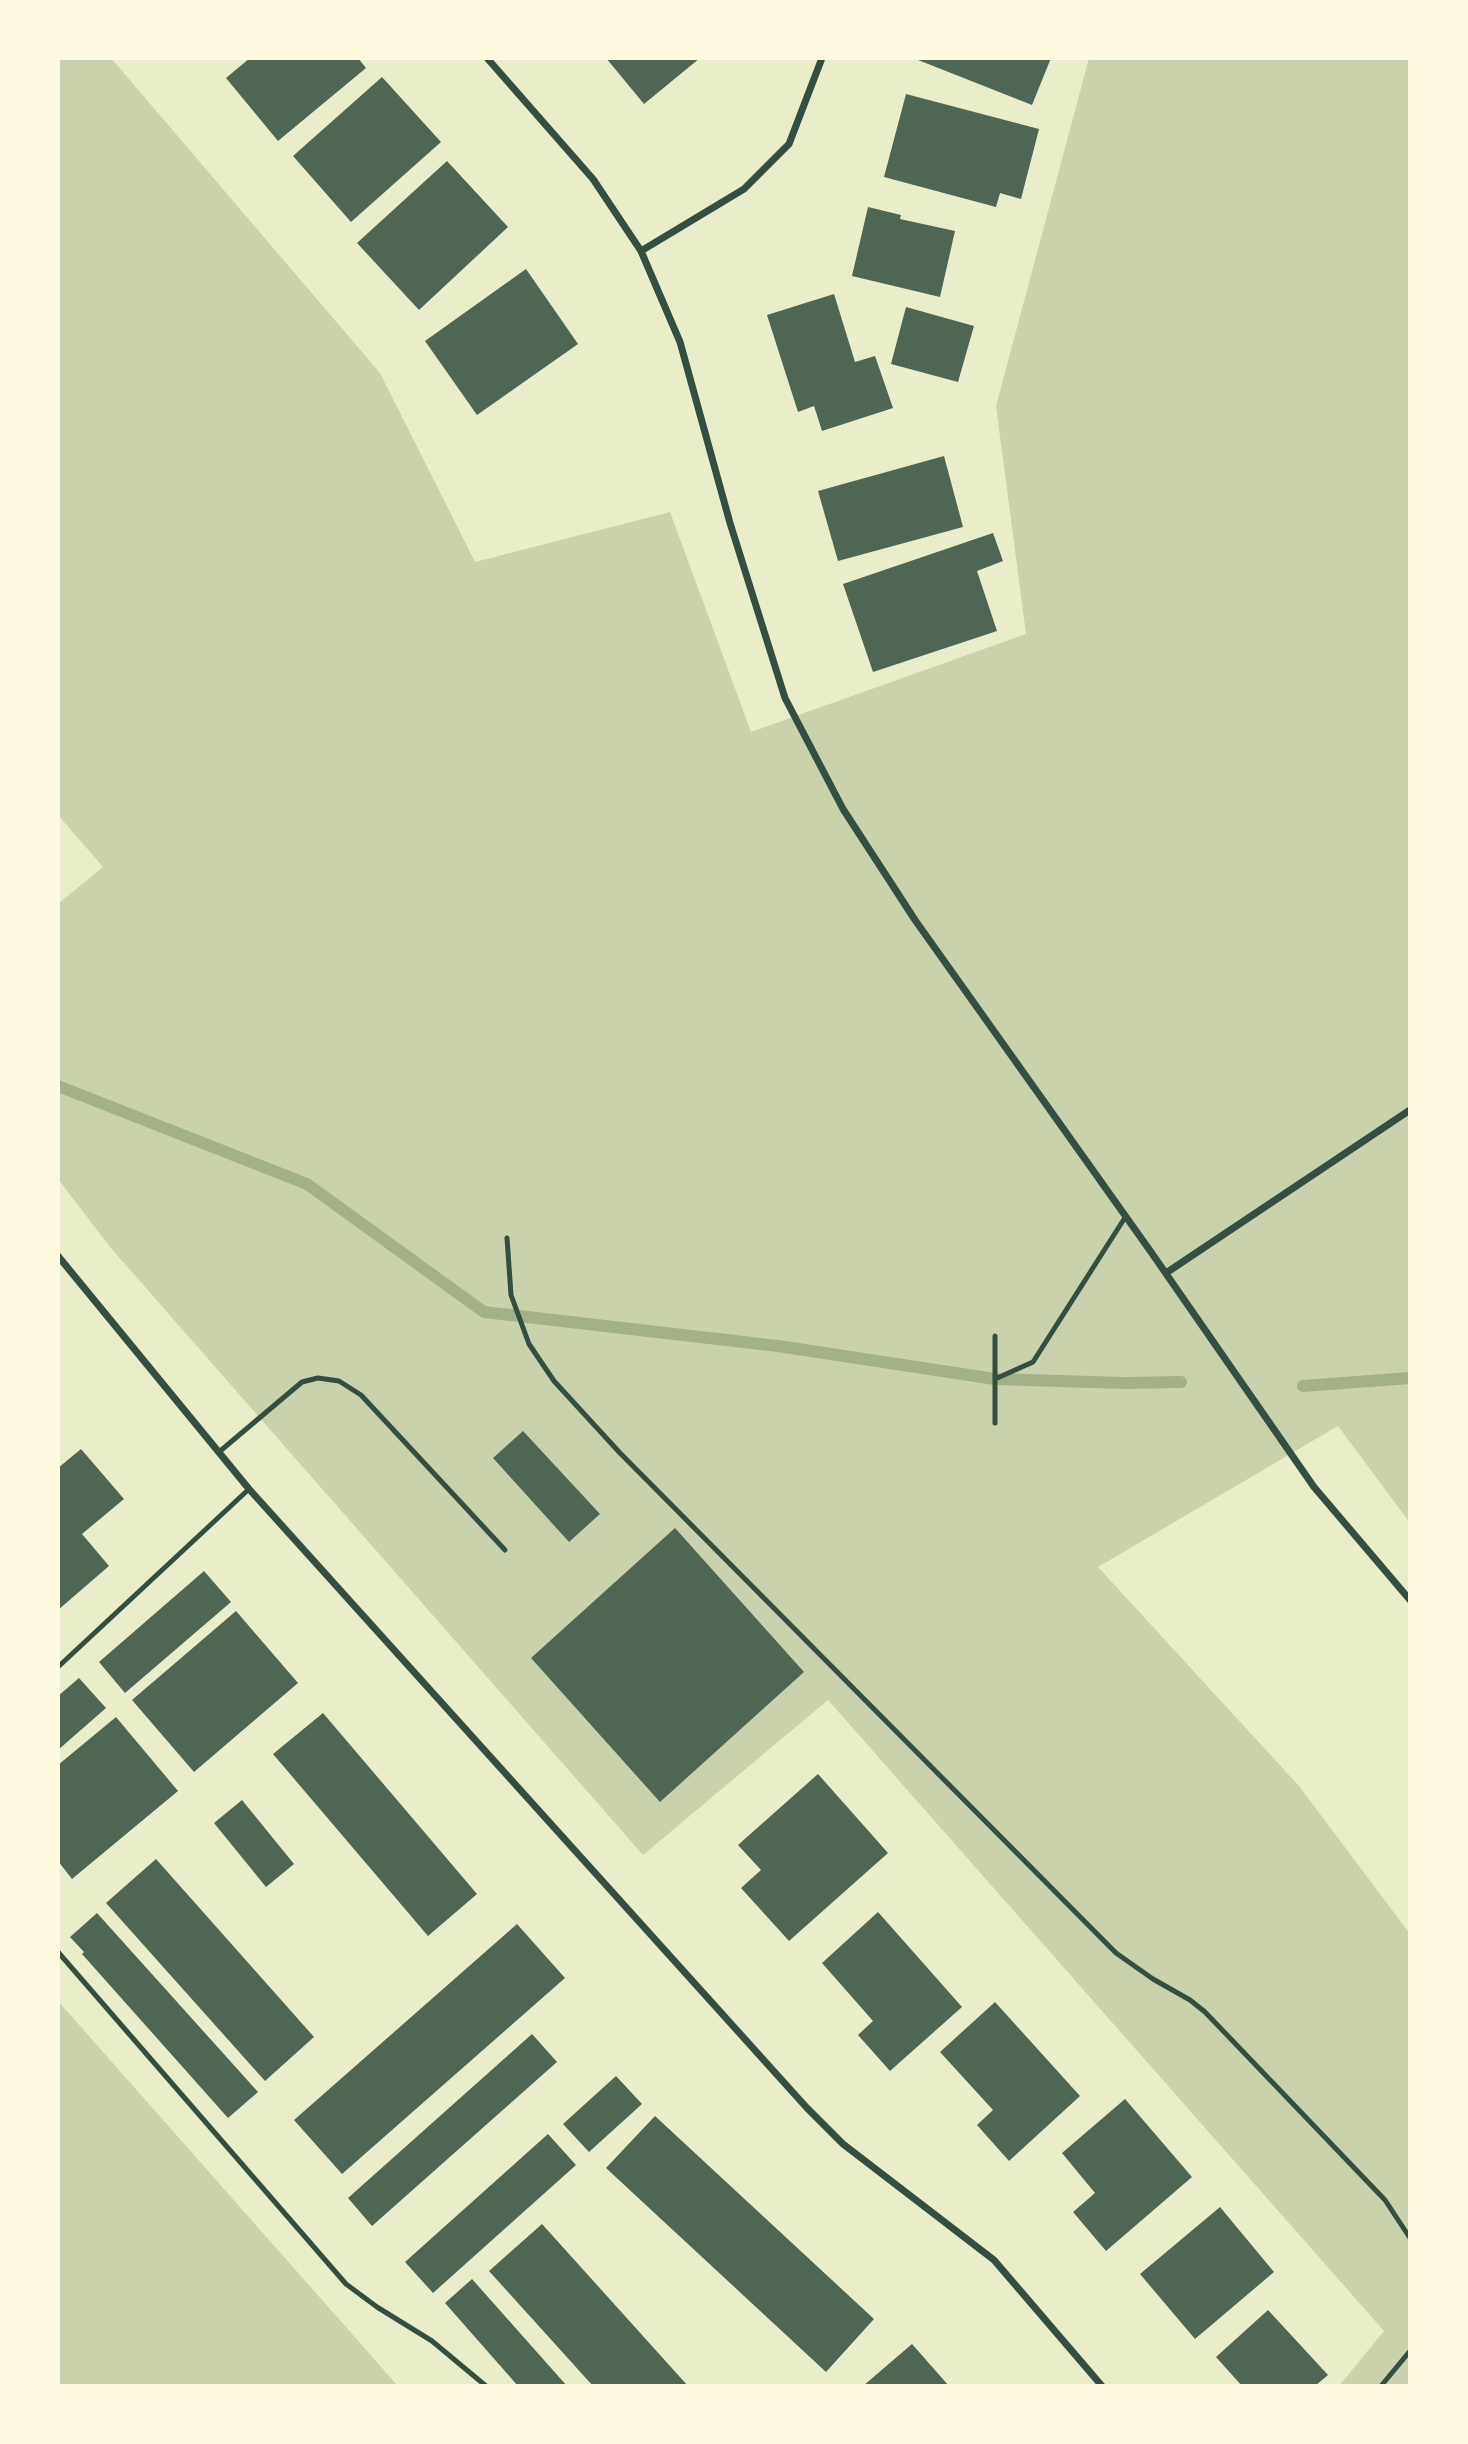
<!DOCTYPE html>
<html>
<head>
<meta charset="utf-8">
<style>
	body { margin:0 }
	#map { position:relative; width:1468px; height:2444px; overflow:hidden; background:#e9edc9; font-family:Quicksand,sans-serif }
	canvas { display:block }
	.frame { position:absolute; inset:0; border:60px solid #fefae0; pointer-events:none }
</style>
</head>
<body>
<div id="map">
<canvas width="1468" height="2444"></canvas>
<div class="frame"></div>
</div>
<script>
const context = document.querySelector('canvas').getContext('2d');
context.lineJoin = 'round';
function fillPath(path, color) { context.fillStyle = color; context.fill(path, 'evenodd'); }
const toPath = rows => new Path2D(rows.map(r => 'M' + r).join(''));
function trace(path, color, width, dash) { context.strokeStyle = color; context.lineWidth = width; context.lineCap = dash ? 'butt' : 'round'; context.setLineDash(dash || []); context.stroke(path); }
const green = toPath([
	[58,58,111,58,380,373,475,562,670,512,751,732,1026,634,996,406,1089,58,1410,58,1410,1523,1338,1426,1098,1567,1299,1786,1410,1934,1410,2386,1339,2386,1384,2331,828,1700,643,1855,110,1247,58,1179,58,904,103,867,58,815],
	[58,2001,398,2386,58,2386]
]);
const stream = toPath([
	[58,1086,307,1184,484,1312,778,1346,995,1379,1124,1383,1181,1382],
	[1303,1386,1410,1378]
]);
const building = toPath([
	[250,58,358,58,366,68,278,141,226,78],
	[606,58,700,58,644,104],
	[913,58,1051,58,1032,105],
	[382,77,441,142,351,222,293,156],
	[906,94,1039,129,1021,199,1000,193,996,207,884,177],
	[447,161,508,227,419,310,357,243],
	[868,207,901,215,900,219,955,231,940,297,852,276],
	[526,269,578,344,477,415,425,341],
	[834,294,855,362,875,356,893,408,822,431,814,406,798,412,767,315],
	[906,307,974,326,958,382,891,364],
	[944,456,963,527,838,561,818,491],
	[993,533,1003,561,977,571,997,631,873,672,843,584],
	[523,1431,600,1514,569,1542,493,1458],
	[81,1449,124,1499,82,1534,109,1566,58,1610,58,1468],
	[675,1528,804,1672,660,1802,531,1658],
	[204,1571,231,1602,125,1693,99,1662],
	[236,1611,298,1683,194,1772,132,1700],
	[79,1678,106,1708,58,1750,58,1696],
	[323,1713,477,1894,428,1936,273,1754],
	[116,1717,178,1791,72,1879,58,1861,58,1765],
	[818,1774,888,1853,789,1941,741,1888,761,1870,738,1845],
	[242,1800,294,1864,266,1887,214,1823],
	[156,1859,314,2037,265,2081,106,1903],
	[878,1912,962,2007,890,2071,858,2035,873,2021,822,1963],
	[97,1913,258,2092,228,2118,82,1954,84,1952,70,1937],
	[517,1924,565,1978,342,2174,294,2120],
	[995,2002,1080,2096,1009,2161,977,2125,993,2110,940,2052],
	[532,2034,557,2062,372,2226,348,2198],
	[616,2076,642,2104,589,2152,563,2124],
	[1125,2099,1192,2177,1106,2251,1073,2212,1095,2193,1062,2153],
	[655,2116,874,2319,826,2372,606,2168],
	[548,2134,576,2165,433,2293,405,2262],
	[1220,2207,1274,2272,1195,2339,1140,2274],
	[542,2224,688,2386,593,2386,489,2271],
	[472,2279,567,2386,518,2386,445,2303],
	[1268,2310,1328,2375,1315,2386,1242,2386,1216,2357],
	[912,2344,949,2386,863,2386]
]);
const service = toPath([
	[507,1238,511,1295,529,1344,554,1381,620,1453,1116,1953,1153,1979,1190,2000,1205,2012,1385,2200,1410,2238],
	[995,1336,995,1423],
	[995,1379,1033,1362,1126,1216],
	[219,1452,302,1382,318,1378,339,1381,361,1395,505,1550],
	[58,1667,249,1489],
	[58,1952,346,2284,377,2307,432,2341,486,2386],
	[1381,2386,1410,2351]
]);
const minor = toPath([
	[487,58,593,179,641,251,680,342,730,523,785,698,843,809,915,920,1151,1252,1314,1487,1410,1600],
	[641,251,744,189,789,144,822,58],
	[58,1256,249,1489,807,2108,843,2144,994,2260,1102,2386],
	[1166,1273,1410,1110]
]);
fillPath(green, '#cad2ad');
trace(stream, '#a3b18a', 12);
fillPath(building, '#4f6655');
trace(service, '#344e41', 5);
trace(minor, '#344e41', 7);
</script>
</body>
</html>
